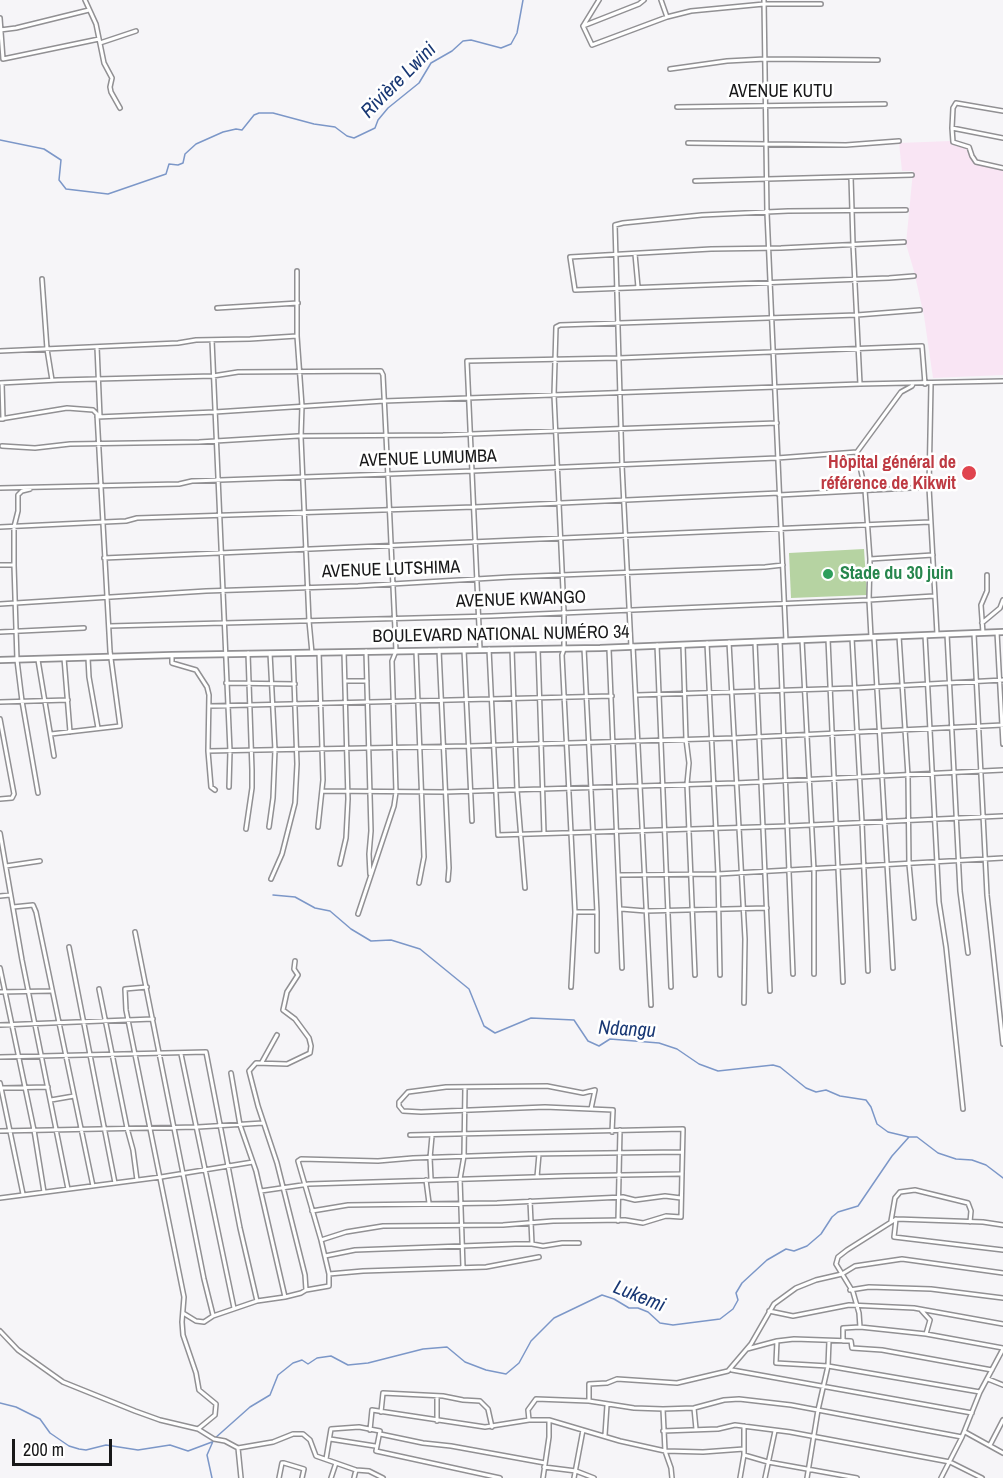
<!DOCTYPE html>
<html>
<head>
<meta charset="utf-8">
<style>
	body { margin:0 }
	#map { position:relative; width:1003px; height:1478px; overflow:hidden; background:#f6f5f8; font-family:"Archivo Narrow",sans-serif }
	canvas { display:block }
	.scale { position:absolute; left:12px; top:1439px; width:100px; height:27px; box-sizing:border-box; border:3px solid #181819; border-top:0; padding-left:8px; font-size:18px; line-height:21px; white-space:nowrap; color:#181819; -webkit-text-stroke:4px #fff; paint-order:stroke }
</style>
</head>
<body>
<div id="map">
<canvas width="1003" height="1478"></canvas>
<div class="scale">200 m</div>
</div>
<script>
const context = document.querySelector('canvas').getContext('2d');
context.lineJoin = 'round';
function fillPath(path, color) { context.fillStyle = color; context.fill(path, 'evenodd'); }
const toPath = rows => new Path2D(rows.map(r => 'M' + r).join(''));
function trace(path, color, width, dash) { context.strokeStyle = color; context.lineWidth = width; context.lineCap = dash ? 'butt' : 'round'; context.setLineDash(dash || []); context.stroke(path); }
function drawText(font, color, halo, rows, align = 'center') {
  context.font = font + ' "Archivo Narrow",sans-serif'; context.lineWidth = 5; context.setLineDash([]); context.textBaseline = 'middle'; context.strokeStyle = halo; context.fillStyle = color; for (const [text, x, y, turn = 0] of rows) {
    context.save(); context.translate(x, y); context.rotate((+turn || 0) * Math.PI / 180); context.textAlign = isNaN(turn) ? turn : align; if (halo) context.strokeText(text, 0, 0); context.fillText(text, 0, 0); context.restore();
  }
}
const education = toPath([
	[951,141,969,147,979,163,1003,167,1003,375,933,378,924,316,914,271,906,244,913,171,902,171,899,143]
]);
const green = toPath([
	[864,549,867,595,791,598,789,553]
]);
const stream = toPath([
	[0,140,44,149,61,160,59,180,66,189,108,194,166,174,169,164,178,165,183,163,185,154,196,144,223,132,236,129,242,130,254,115,259,113,273,113,314,124,335,127,347,136,354,138,375,128,378,120,388,108,419,83,431,63,452,51,463,41,471,40,501,48,511,44,517,33,523,0],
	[273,895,295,897,315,908,330,911,351,929,371,941,391,940,420,949,469,989,484,1026,495,1033,531,1018,574,1020,588,1041,599,1046,610,1039,659,1043,677,1049,699,1064,718,1071,773,1065,780,1067,806,1088,816,1092,826,1090,840,1096,866,1100,871,1107,877,1124,888,1132,909,1137,917,1137,938,1153,956,1159,972,1160,986,1165,1003,1178],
	[0,1403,16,1407,40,1419,50,1433,69,1446,79,1449,86,1450,106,1445,138,1450,170,1445,188,1451,212,1442],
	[212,1478,207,1455,214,1439,250,1407,270,1395,278,1375,293,1363,302,1360,308,1364,317,1358,331,1356,348,1365,368,1363,423,1349,447,1347,465,1362,486,1370,506,1374,519,1363,531,1341,554,1318,602,1295,614,1299,629,1308,638,1308,648,1312,660,1323,673,1325,720,1319,733,1309,738,1300,736,1293,742,1283,767,1260,786,1249,794,1251,807,1246,821,1234,832,1217,838,1212,858,1206,892,1156,909,1137]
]);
const minor = toPath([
	[85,0,96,24,104,63,112,78,110,87,111,92,120,108],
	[599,0,583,26,592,45,667,17,691,11,764,4,821,4],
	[661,0,667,17],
	[764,0,767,213,786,641],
	[0,18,3,59,99,39],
	[583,26,639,4,644,0],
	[0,30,16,28,89,10],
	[100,43,136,31],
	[670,69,727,61,765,59,878,60],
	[677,107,885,104],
	[1003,111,956,103,953,108,952,128,953,142,969,147,972,156,976,162,1003,168],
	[952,128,1003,138],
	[688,143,846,145,899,141],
	[851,177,853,244,860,384],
	[695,181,912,175],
	[904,242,781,248,711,249,570,257,575,290,889,278,914,276],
	[635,254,638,287],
	[297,271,297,336,302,406,301,437,309,621,312,653],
	[42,279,47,349,52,380],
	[217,308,298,303],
	[212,340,230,751,229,787],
	[97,347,100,417],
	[0,351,178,343,196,340,250,339,297,336],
	[0,383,58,380,213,376,238,372,381,371,383,375,386,435,396,651,392,661,396,792,394,806,358,914],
	[2,383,3,419],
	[931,384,929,487,937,634],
	[97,417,215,412,384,401,860,384,1003,381],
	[0,419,67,408,93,410,97,414,110,651,120,726,51,734],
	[2,446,35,448,70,444,199,442,298,436,443,435,777,423],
	[857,452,865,490,870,559,869,600,871,637],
	[857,452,901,392,912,386,913,384],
	[0,488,179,484,192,481,473,471,777,458,857,452],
	[30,489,22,491,18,495,18,511,14,527,14,565,17,660,22,701,38,793],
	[779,495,929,487],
	[0,527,126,521,137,518,474,507,779,493],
	[104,558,930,522],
	[870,559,933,555],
	[0,565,14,565],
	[0,604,206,591,358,586,510,577,765,567,783,565],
	[982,623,1000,608,1003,600],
	[109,626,491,616,869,600,934,596],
	[0,632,84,628],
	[997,632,1003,744],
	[983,633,981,605,987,591,987,575],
	[947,634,960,891,968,953],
	[974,634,987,895,1003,1044],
	[925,635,939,902,946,947,963,1109],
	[899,636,908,776,909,864,914,918],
	[874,637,893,968],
	[852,638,862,822,868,971],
	[828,639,843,982],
	[802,640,814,870,814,974],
	[780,641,793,974],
	[729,642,745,939,744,1003],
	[755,642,770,991],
	[707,643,718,874,720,975],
	[657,645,671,987],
	[683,645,686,739,689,763,687,784,695,975],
	[633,646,651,1005],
	[631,647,622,465,615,225,623,223,702,215,788,211,906,210],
	[584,648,597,912,597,951],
	[480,649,467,361,619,358,922,346,925,384],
	[489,649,498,835,789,826,1003,816],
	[512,649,517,790,525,888],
	[538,649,544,833],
	[609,649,622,968],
	[439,650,449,868,448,880],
	[464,650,472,821],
	[366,651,371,831,369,854,370,874],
	[416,651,424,857,419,883],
	[172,655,172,663,196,670,207,687,209,695,208,751,211,787,215,790],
	[64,658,70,732],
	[88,658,89,677,98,728],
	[38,660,54,756],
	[345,681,367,681],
	[226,683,295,684],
	[637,695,855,688,1003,680],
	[0,702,68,700],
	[209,706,612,696],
	[0,719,14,794,12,798,0,799],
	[208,751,469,746,735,738,1003,725],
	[322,791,445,792,736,783,1003,770],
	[269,827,273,798,275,750,270,653],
	[318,827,323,780,319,652],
	[246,829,252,788,252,770,248,653],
	[0,833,22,960,68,1189],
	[340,864,346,838,348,799,344,652],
	[6,866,40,861],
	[620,875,718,874,1003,858],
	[271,879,282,854,295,803,297,764,293,653],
	[0,896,10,895],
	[13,907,33,905,36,912,93,1186],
	[621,909,646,911,767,908],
	[575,912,597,912],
	[135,932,204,1279,213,1315],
	[69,947,115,1183],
	[295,961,294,969,298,975,287,992,283,1010,295,1019,309,1038,311,1046,310,1053,287,1064,256,1063,249,1071,258,1106,277,1163,305,1275,306,1290],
	[0,968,34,1130,44,1192],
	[147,987,125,989,126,1010,184,1297,182,1322,183,1335,196,1373,199,1390,216,1404,215,1415,198,1429],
	[571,987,575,912,562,655,564,649,564,612,554,395,556,327,560,325,857,315,920,310],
	[99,989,127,1128,133,1150,137,1180],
	[0,992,51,991],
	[0,1025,153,1019],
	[181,1054,234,1308],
	[0,1057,206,1052,240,1228,257,1301],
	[262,1062,277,1035],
	[231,1073,240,1125,256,1171,285,1297],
	[0,1083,23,1194],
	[2,1088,48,1087],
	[51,1100,74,1096],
	[591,1109,595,1090,583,1093,547,1086,446,1087,408,1092,399,1102,399,1106,403,1111,421,1112,545,1107,613,1110,612,1132],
	[0,1131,198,1127,263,1123],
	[537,1177,539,1154],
	[431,1179,430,1158,432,1136],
	[426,1180,429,1203],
	[261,1191,309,1184,565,1176,680,1174],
	[0,1198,161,1177,253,1162],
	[530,1201,532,1244],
	[312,1211,348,1205,497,1203,623,1197,635,1200,665,1196,681,1198],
	[896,1219,894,1237,1003,1250],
	[618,1221,620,1130],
	[891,1221,895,1198,900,1192,915,1190,968,1203,971,1211,970,1222],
	[321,1240,346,1232,383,1226,503,1225,553,1221,625,1220,643,1223,666,1216,681,1217,683,1129,410,1135],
	[325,1256,355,1250,515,1244,532,1244,543,1246,562,1243,579,1243],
	[463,1267,460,1179,464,1156,465,1087],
	[329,1274,363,1271,486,1267,539,1257],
	[850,1290,869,1287,931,1289,1003,1298],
	[921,1310,930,1320,926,1334],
	[769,1311,793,1316,849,1305,914,1308,1003,1324],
	[183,1313,196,1321,204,1322,213,1316,257,1301,285,1297,301,1293,306,1290,329,1286,329,1274,321,1240,298,1161,301,1159,378,1161,413,1158,529,1154,682,1152],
	[860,1327,859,1313,853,1292,836,1264,838,1257,847,1250,896,1219,983,1222,1003,1225],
	[0,1331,18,1350,63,1382,135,1411,160,1420,198,1429,214,1439,225,1441,238,1448,241,1478],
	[777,1341,776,1363,828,1366,980,1392],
	[843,1341,843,1328,860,1327,926,1334,1003,1348],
	[747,1349,777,1341,794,1339,851,1341,852,1348,882,1350,992,1370],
	[732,1370,972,1413],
	[988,1379,1003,1385],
	[437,1396,437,1421],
	[589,1401,589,1384,607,1383,617,1379,677,1383,728,1371,751,1344,774,1304,796,1288,816,1280,842,1274,855,1266,902,1259,1003,1273],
	[694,1408,696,1429],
	[663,1409,665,1451,671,1468,672,1478],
	[381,1412,383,1393,443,1396,463,1400,480,1401,488,1409,492,1427],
	[529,1420,528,1410,536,1399,589,1401,634,1408,663,1409,694,1408,724,1400,739,1399,791,1405,962,1437],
	[370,1430,372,1410,485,1427,529,1420,549,1420,620,1441,665,1451,703,1452,744,1449],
	[663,1431,718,1429,735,1425,790,1432,950,1462,982,1478],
	[965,1432,1003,1453],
	[380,1434,423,1443,451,1446,545,1463],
	[605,1435,607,1405],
	[330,1439,375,1446],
	[990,1445,1003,1420],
	[238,1448,273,1442,293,1434,303,1434,310,1440,316,1456,356,1470,369,1471,383,1478],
	[744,1455,768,1462,857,1478],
	[326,1459,331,1429,359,1427,380,1431,376,1451,500,1478],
	[544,1467,576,1471,594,1478],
	[279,1478,282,1463,284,1463,304,1469,302,1478],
	[331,1478,336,1463],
	[354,1478,356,1470],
	[543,1478,549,1437,549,1420],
	[574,1478,583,1430],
	[740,1478,744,1455,744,1426],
	[765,1478,775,1431],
	[807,1478,818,1410,828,1366,829,1341],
	[941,1478,962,1437,980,1392,1003,1349]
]);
const secondary = toPath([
	[0,660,172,655,600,648,1003,632]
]);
const markers = [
	[969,473,8,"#e0444e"],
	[828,574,6,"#2e9e5b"]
];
const streetNames = [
	["AVENUE KUTU",781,92],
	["AVENUE LUMUMBA",428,459,-2],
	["AVENUE LUTSHIMA",391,570,-2],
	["AVENUE KWANGO",521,600,-2],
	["BOULEVARD NATIONAL NUMÉRO 34",501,635,-1]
];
const healthNames = [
	["Hôpital général de",956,463],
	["référence de Kikwit",956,484]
];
const leisureNames = [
	["Stade du 30 juin",840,574]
];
const waterNames = [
	["Rivière Lwini",399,81,-45],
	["Ndangu",627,1030,3],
	["Lukemi",639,1297,22]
];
fillPath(education, '#f9e5f4');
fillPath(green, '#b6d3a2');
trace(stream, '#7c97c8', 1.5);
trace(minor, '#919093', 6);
trace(secondary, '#919093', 8);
trace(minor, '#fff', 3);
trace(secondary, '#fff', 4.5);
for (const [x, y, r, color] of markers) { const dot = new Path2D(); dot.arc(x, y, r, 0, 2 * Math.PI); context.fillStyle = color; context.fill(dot); trace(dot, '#fff', 2); }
drawText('18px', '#181819', '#fff', streetNames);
drawText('bold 18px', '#be3a42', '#fff', healthNames, 'right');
drawText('bold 18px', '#27864d', '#fff', leisureNames, 'left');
drawText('italic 20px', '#193874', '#fff', waterNames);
</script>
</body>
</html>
